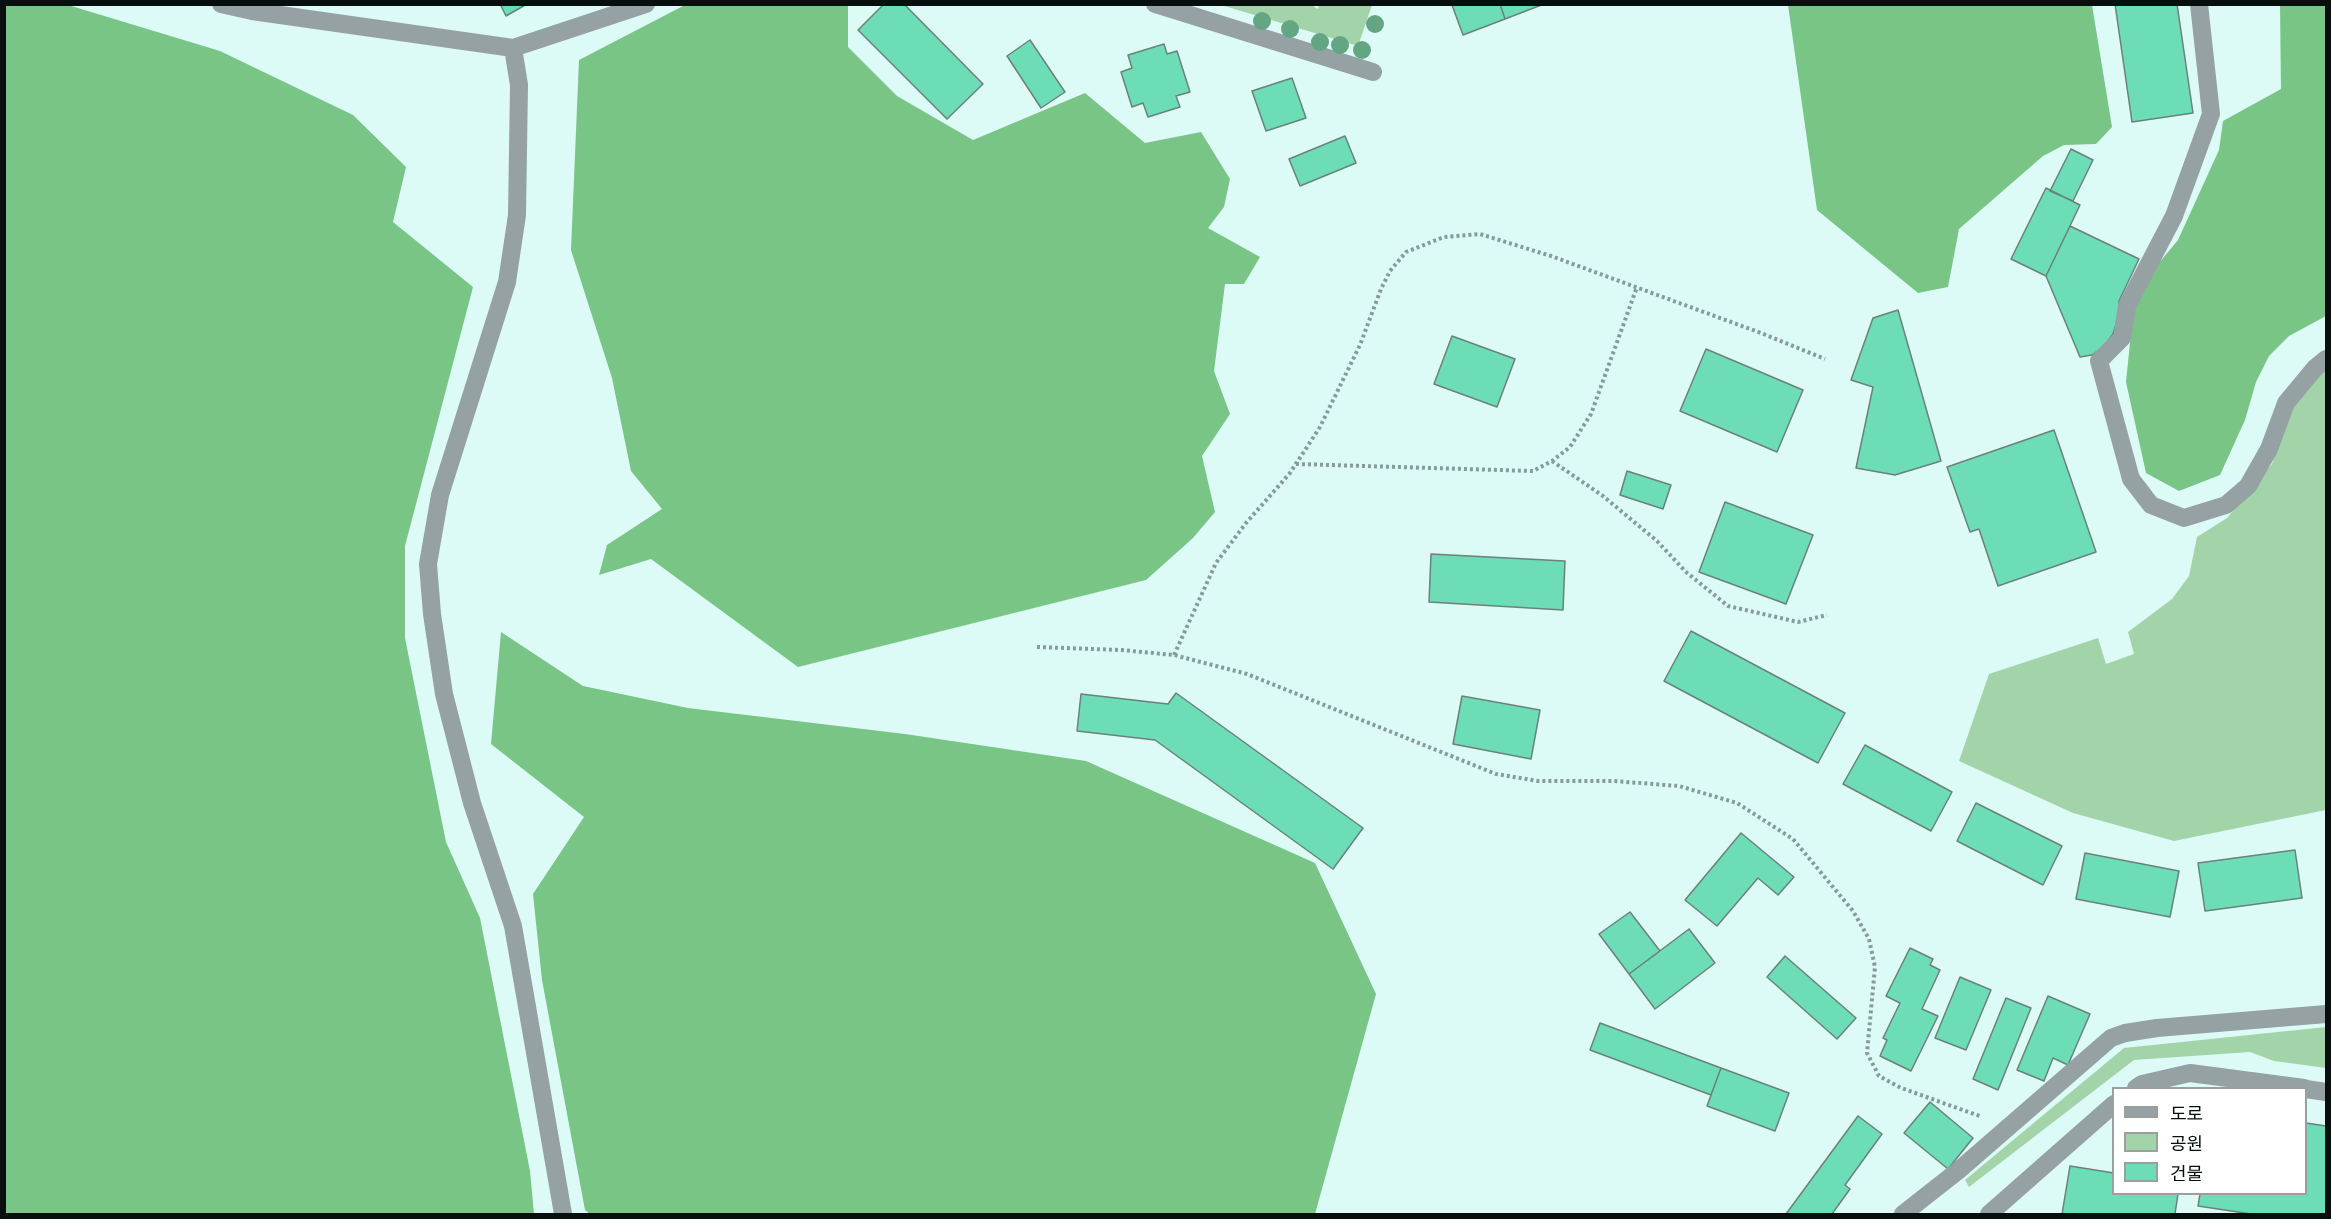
<!DOCTYPE html>
<html>
<head>
<meta charset="utf-8">
<style>
	body { margin:0 }
	#map { position:relative; width:2331px; height:1219px; overflow:hidden; background:#dcfbf7; font-family:Cabin,"Noto Sans KR",sans-serif }
	canvas { display:block }
	.frame { position:absolute; inset:0; border:6px solid #060f0e; pointer-events:none }
	.legend { position:absolute; left:2112px; top:1087px; width:195px; height:108px; box-sizing:border-box; background:#fff; border:2px solid #9b9f9f; margin:0; padding:8px 10px; list-style:none; font-size:18px; color:#060f0e }
	.legend li { display:flex; align-items:center; gap:12px; height:30px }
	.legend b { width:30px; border:2px solid #9b9f9f }
</style>
</head>
<body>
<div id="map">
<canvas width="2331" height="1219"></canvas>
<div class="frame"></div>
<ul class="legend">
<li><b style="height:8px;background:#95a1a3"></b>도로</li>
<li><b style="height:16px;background:#a3d4a9"></b>공원</li>
<li><b style="height:16px;background:#6cddb6"></b>건물</li>
</ul>
</div>
<script>
const context = document.querySelector('canvas').getContext('2d');
context.lineJoin = 'round';
function fillPath(path, color) { context.fillStyle = color; context.fill(path, 'evenodd'); }
const toPath = rows => new Path2D(rows.map(r => 'M' + r).join(''));
function trace(path, color, width, dash) { context.strokeStyle = color; context.lineWidth = width; context.lineCap = dash ? 'butt' : 'round'; context.setLineDash(dash || []); context.stroke(path); }
const green = toPath([
	[1315,5,1314,7,1318,9,1319,5,1372,5,1358,46,1221,5],
	[2326,365,2326,810,2174,841,2073,813,1959,761,1989,674,2098,638,2106,664,2134,654,2128,632,2172,599,2189,576,2197,537,2227,518,2272,464,2289,413],
	[2326,1027,2326,1068,2274,1061,2250,1052,2134,1060,1969,1187,1965,1180,2124,1048]
]);
const forest = toPath([
	[5,4,68,5,220,51,353,115,406,167,393,222,473,287,405,546,405,638,446,842,480,918,530,1171,534,1214,5,1214],
	[685,5,848,5,848,47,897,96,973,140,1085,93,1145,143,1201,132,1230,179,1224,207,1208,228,1260,257,1244,284,1225,284,1214,371,1230,414,1202,456,1215,512,1193,538,1146,580,798,667,651,559,599,575,607,545,662,509,631,471,612,378,571,250,579,60],
	[1788,5,2092,5,2112,127,2096,144,2064,145,2043,156,1959,229,1948,287,1918,293,1817,210],
	[2280,5,2326,5,2326,316,2289,336,2269,356,2256,382,2245,420,2220,475,2179,491,2146,473,2126,382,2133,313,2153,270,2178,240,2219,150,2223,121,2281,89],
	[501,632,583,686,688,708,905,734,1086,761,1315,863,1376,994,1315,1214,590,1214,585,1210,542,980,533,894,584,817,491,744]
]);
const building = toPath([
	[500,4,527,4,506,16,500,4],
	[884,4,904,4,983,84,947,119,858,30,884,4],
	[1500,4,1544,4,1505,19,1500,4],
	[1500,4,1505,19,1463,35,1452,5,1500,4],
	[2115,4,2177,4,2193,113,2132,122,2115,4],
	[1030,40,1065,92,1041,108,1007,56,1030,40],
	[1164,44,1167,54,1177,51,1190,92,1176,96,1180,107,1148,117,1143,103,1132,107,1121,72,1132,68,1128,55,1164,44],
	[1292,78,1306,118,1266,131,1252,91,1292,78],
	[1345,136,1356,163,1300,186,1289,159,1345,136],
	[2071,149,2093,160,2073,201,2050,191,2071,149],
	[2046,188,2080,205,2046,276,2011,259,2046,188],
	[2070,226,2139,259,2119,301,2119,314,2113,334,2103,347,2092,355,2080,357,2046,276,2070,226],
	[1898,310,1941,461,1895,475,1856,468,1873,387,1851,380,1873,318,1898,310],
	[1452,336,1515,359,1497,407,1434,384,1452,336],
	[1706,349,1803,390,1777,452,1680,411,1706,349],
	[2054,430,2096,552,1998,586,1979,529,1970,532,1947,467,2054,430],
	[1627,471,1671,485,1663,509,1620,495,1627,471],
	[1725,502,1813,535,1786,604,1699,572,1725,502],
	[1431,554,1565,561,1563,610,1429,602,1431,554],
	[1691,631,1845,713,1818,763,1664,681,1691,631],
	[1176,693,1363,828,1333,869,1155,740,1077,731,1081,694,1168,704,1176,693],
	[1462,696,1540,710,1531,759,1453,744,1462,696],
	[1865,745,1952,792,1931,831,1843,784,1865,745],
	[1976,803,2062,846,2043,885,1957,841,1976,803],
	[1741,833,1794,877,1778,895,1758,878,1717,926,1685,900,1741,833],
	[2295,850,2302,898,2205,911,2198,863,2295,850],
	[2085,853,2179,871,2170,917,2076,899,2085,853],
	[1630,912,1660,951,1629,974,1599,934,1630,912],
	[1689,929,1715,963,1655,1009,1629,974,1689,929],
	[1910,948,1933,959,1930,965,1940,970,1922,1009,1938,1016,1911,1071,1880,1056,1887,1040,1883,1038,1900,1003,1886,996,1910,948],
	[1785,956,1856,1018,1837,1039,1767,977,1785,956],
	[1960,977,1991,990,1966,1050,1935,1038,1960,977],
	[2048,996,2090,1014,2068,1065,2053,1058,2044,1081,2017,1070,2048,996],
	[2006,998,2031,1008,1998,1090,1973,1079,2006,998],
	[1600,1023,1721,1068,1711,1095,1590,1050,1600,1023],
	[1721,1068,1789,1093,1775,1131,1707,1106,1721,1068],
	[1930,1102,1973,1138,1948,1169,1904,1133,1930,1102],
	[1858,1116,1882,1134,1845,1185,1850,1189,1832,1214,1786,1214,1858,1116],
	[2306,1123,2326,1126,2326,1214,2251,1214,2198,1206,2200,1194,2306,1194,2306,1123],
	[2070,1166,2114,1173,2114,1194,2178,1194,2175,1214,2062,1214,2070,1166]
]);
const path = toPath([
	[1552,461,1603,496,1657,541,1686,572,1728,606,1798,622,1827,615],
	[1296,464,1533,471,1552,461,1570,447,1591,414,1637,287],
	[1037,647,1121,650,1174,655,1247,674,1496,774,1538,781,1614,781,1679,786,1737,803,1793,839,1853,911,1869,939,1875,967,1867,1053,1879,1076,1901,1088,1980,1116],
	[1174,655,1216,563,1246,523,1290,473,1320,427,1360,345,1381,289,1390,271,1406,252,1444,237,1480,234,1551,256,1761,333,1825,359]
]);
const lane = toPath([
	[2199,4,2211,114,2174,216,2127,306,2122,338,2099,361,2131,479,2151,505,2184,518,2226,505,2248,486,2269,449,2286,403,2315,368,2326,359],
	[2136,1088,2142,1084,2190,1073,2304,1088],
	[2306,1089,2326,1092],
	[1989,1214,2114,1104]
]);
const street = toPath([
	[221,4,252,11,513,48,519,85,517,215,507,282,440,495,428,564,432,614,444,694,472,803,513,926,563,1214],
	[1155,4,1373,72],
	[513,48,646,4],
	[1903,1214,1959,1170,2111,1038,2125,1033,2157,1028,2326,1014]
]);
const trees = [
	[1262,21],
	[1375,24],
	[1290,29],
	[1320,42],
	[1340,45],
	[1362,50]
];
fillPath(green, '#a3d4a9');
fillPath(forest, '#78c586');
fillPath(building, '#6cddb6');
trace(building, '#6a8278', 1.5);
trace(path, '#869c99', 4, [3, 3]);
trace(lane, '#95a1a3', 18);
trace(street, '#95a1a3', 18);
context.fillStyle = '#64a583';
for (const [x, y] of trees) { context.beginPath(); context.arc(x, y, 9, 0, 2 * Math.PI); context.fill(); }
</script>
</body>
</html>
